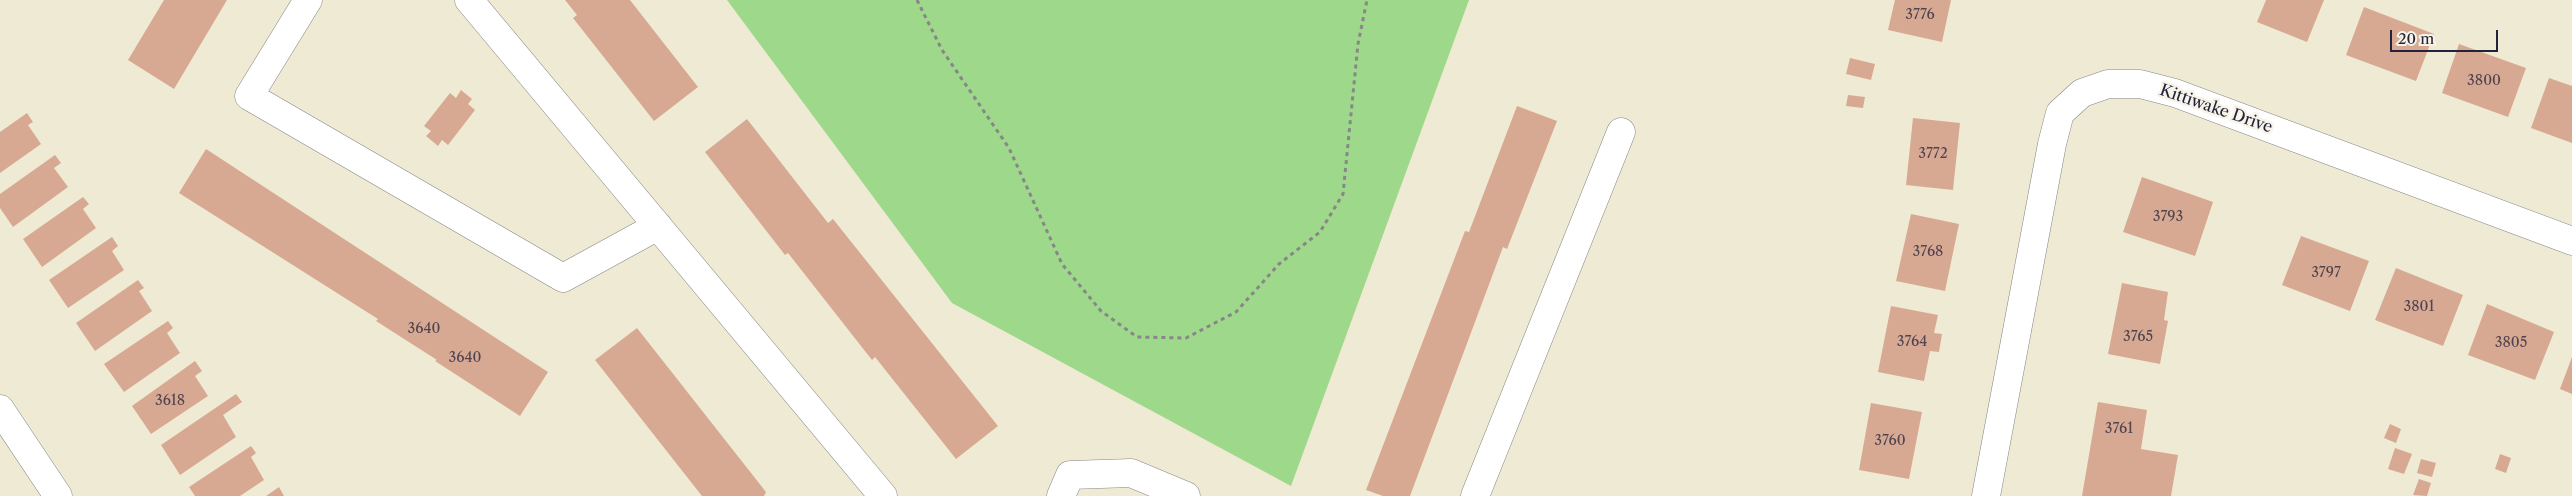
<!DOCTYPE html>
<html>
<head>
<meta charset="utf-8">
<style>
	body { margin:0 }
	#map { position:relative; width:2572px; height:496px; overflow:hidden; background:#efead3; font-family:"Libre Caslon Text",serif }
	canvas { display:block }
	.scale { position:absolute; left:2390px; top:30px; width:108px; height:22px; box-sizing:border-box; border:2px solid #22223b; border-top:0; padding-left:6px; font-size:15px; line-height:18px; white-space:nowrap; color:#22223b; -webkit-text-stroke:4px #f7f3e8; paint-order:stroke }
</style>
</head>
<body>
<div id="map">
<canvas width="2572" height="496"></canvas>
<div class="scale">20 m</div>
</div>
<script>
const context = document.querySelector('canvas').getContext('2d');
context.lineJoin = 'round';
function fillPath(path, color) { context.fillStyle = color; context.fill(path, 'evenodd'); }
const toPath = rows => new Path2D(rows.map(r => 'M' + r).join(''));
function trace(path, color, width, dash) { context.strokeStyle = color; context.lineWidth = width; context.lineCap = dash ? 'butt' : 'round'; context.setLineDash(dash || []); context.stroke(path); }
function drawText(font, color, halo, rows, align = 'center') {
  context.font = font + ' "Libre Caslon Text",serif'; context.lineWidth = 5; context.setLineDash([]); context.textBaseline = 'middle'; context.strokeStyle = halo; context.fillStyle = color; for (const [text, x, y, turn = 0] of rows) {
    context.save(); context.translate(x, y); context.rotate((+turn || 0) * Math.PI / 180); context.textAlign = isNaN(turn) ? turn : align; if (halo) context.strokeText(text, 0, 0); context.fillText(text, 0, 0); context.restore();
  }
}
const green = toPath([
	[727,0,1469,0,1291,486,952,303]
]);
const building = toPath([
	[164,0,227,0,174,89,128,60],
	[565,0,630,0,698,87,654,121,573,18,577,15],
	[1895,0,1951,0,1942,42,1888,30],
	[2266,0,2324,0,2307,42,2257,22],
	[2364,7,2434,34,2416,81,2346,55],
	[2459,44,2526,68,2508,117,2442,93],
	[1850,58,1875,64,1871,80,1846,74],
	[2549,78,2572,86,2572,143,2531,128],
	[461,90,472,99,468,104,475,110,448,145,442,140,438,146,426,136,431,131,424,126,450,93,456,98],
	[1848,95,1865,97,1863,108,1846,106],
	[1517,106,1557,121,1507,249,1503,247,1410,496,1383,496,1366,490,1465,231,1469,232],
	[27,113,33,122,28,125,41,144,0,173,0,132],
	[1913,118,1960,123,1953,190,1906,185],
	[747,119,828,223,833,219,998,426,956,459,875,357,872,360,788,253,785,255,705,152],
	[206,149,548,372,520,416,435,361,437,360,376,321,378,319,179,193],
	[55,155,61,163,54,168,68,187,13,227,0,208,0,194],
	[2142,177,2213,202,2195,256,2123,232],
	[83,197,89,204,83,209,96,228,42,267,23,239],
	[1911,214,1959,224,1945,291,1896,281],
	[2301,236,2369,261,2350,311,2282,285],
	[112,237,118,246,112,251,124,270,68,308,49,280],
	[2396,268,2463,295,2443,346,2375,320],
	[138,280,144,288,139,291,152,311,95,351,76,323],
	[2122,283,2168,292,2164,320,2168,321,2160,364,2108,354],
	[2487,304,2554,332,2535,380,2468,355],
	[1891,306,1938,315,1934,333,1942,334,1939,352,1930,351,1924,381,1878,372],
	[168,321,173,328,167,333,180,353,124,392,104,364],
	[637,328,766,492,764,496,702,496,595,360],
	[2572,357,2572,394,2560,389],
	[195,361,202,371,195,376,208,396,151,434,132,406],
	[236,394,242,402,223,415,236,437,180,475,161,445],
	[2098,402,2147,410,2141,449,2178,455,2171,496,2082,496],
	[1871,403,1922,412,1909,479,1859,470],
	[2390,424,2401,429,2396,443,2384,438],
	[251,446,256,453,251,457,264,480,240,496,195,496,189,487],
	[2395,448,2412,454,2404,474,2388,469],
	[2500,454,2511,458,2506,473,2495,469],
	[2421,459,2436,463,2432,477,2417,473],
	[2419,479,2431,483,2427,496,2413,495],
	[279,487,284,496,266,496]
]);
const path = toPath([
	[917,0,942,50,1009,148,1062,264,1101,311,1137,337,1186,338,1236,312,1279,264,1320,232,1343,194,1358,44,1367,0]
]);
const minor = toPath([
	[308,0,249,96,563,278,658,226],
	[469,0,883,496],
	[0,409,58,496],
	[1061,496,1070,475,1131,473,1186,496],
	[1475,496,1621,132],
	[1986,496,2052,144,2060,113,2082,93,2108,84,2140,84,2175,93,2572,241]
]);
const numberNames = [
	["3776",1920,15],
	["3800",2484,81],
	["3772",1933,154],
	["3793",2168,217],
	["3768",1928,252],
	["3797",2326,273],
	["3801",2419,307],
	["3640",424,329],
	["3765",2138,337],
	["3764",1912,342],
	["3805",2511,343],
	["3640",465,358],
	["3618",170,401],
	["3761",2119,429],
	["3760",1890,441]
];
const streetNames = [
	["Kittiwake Drive",2216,109,19]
];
fillPath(green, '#9ed88a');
fillPath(building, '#d8a992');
trace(minor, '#888687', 29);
trace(path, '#888687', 3, [4, 4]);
trace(minor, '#fff', 28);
drawText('14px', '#504451', null, numberNames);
drawText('16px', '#22223b', '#f7f3e8', streetNames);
</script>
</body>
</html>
